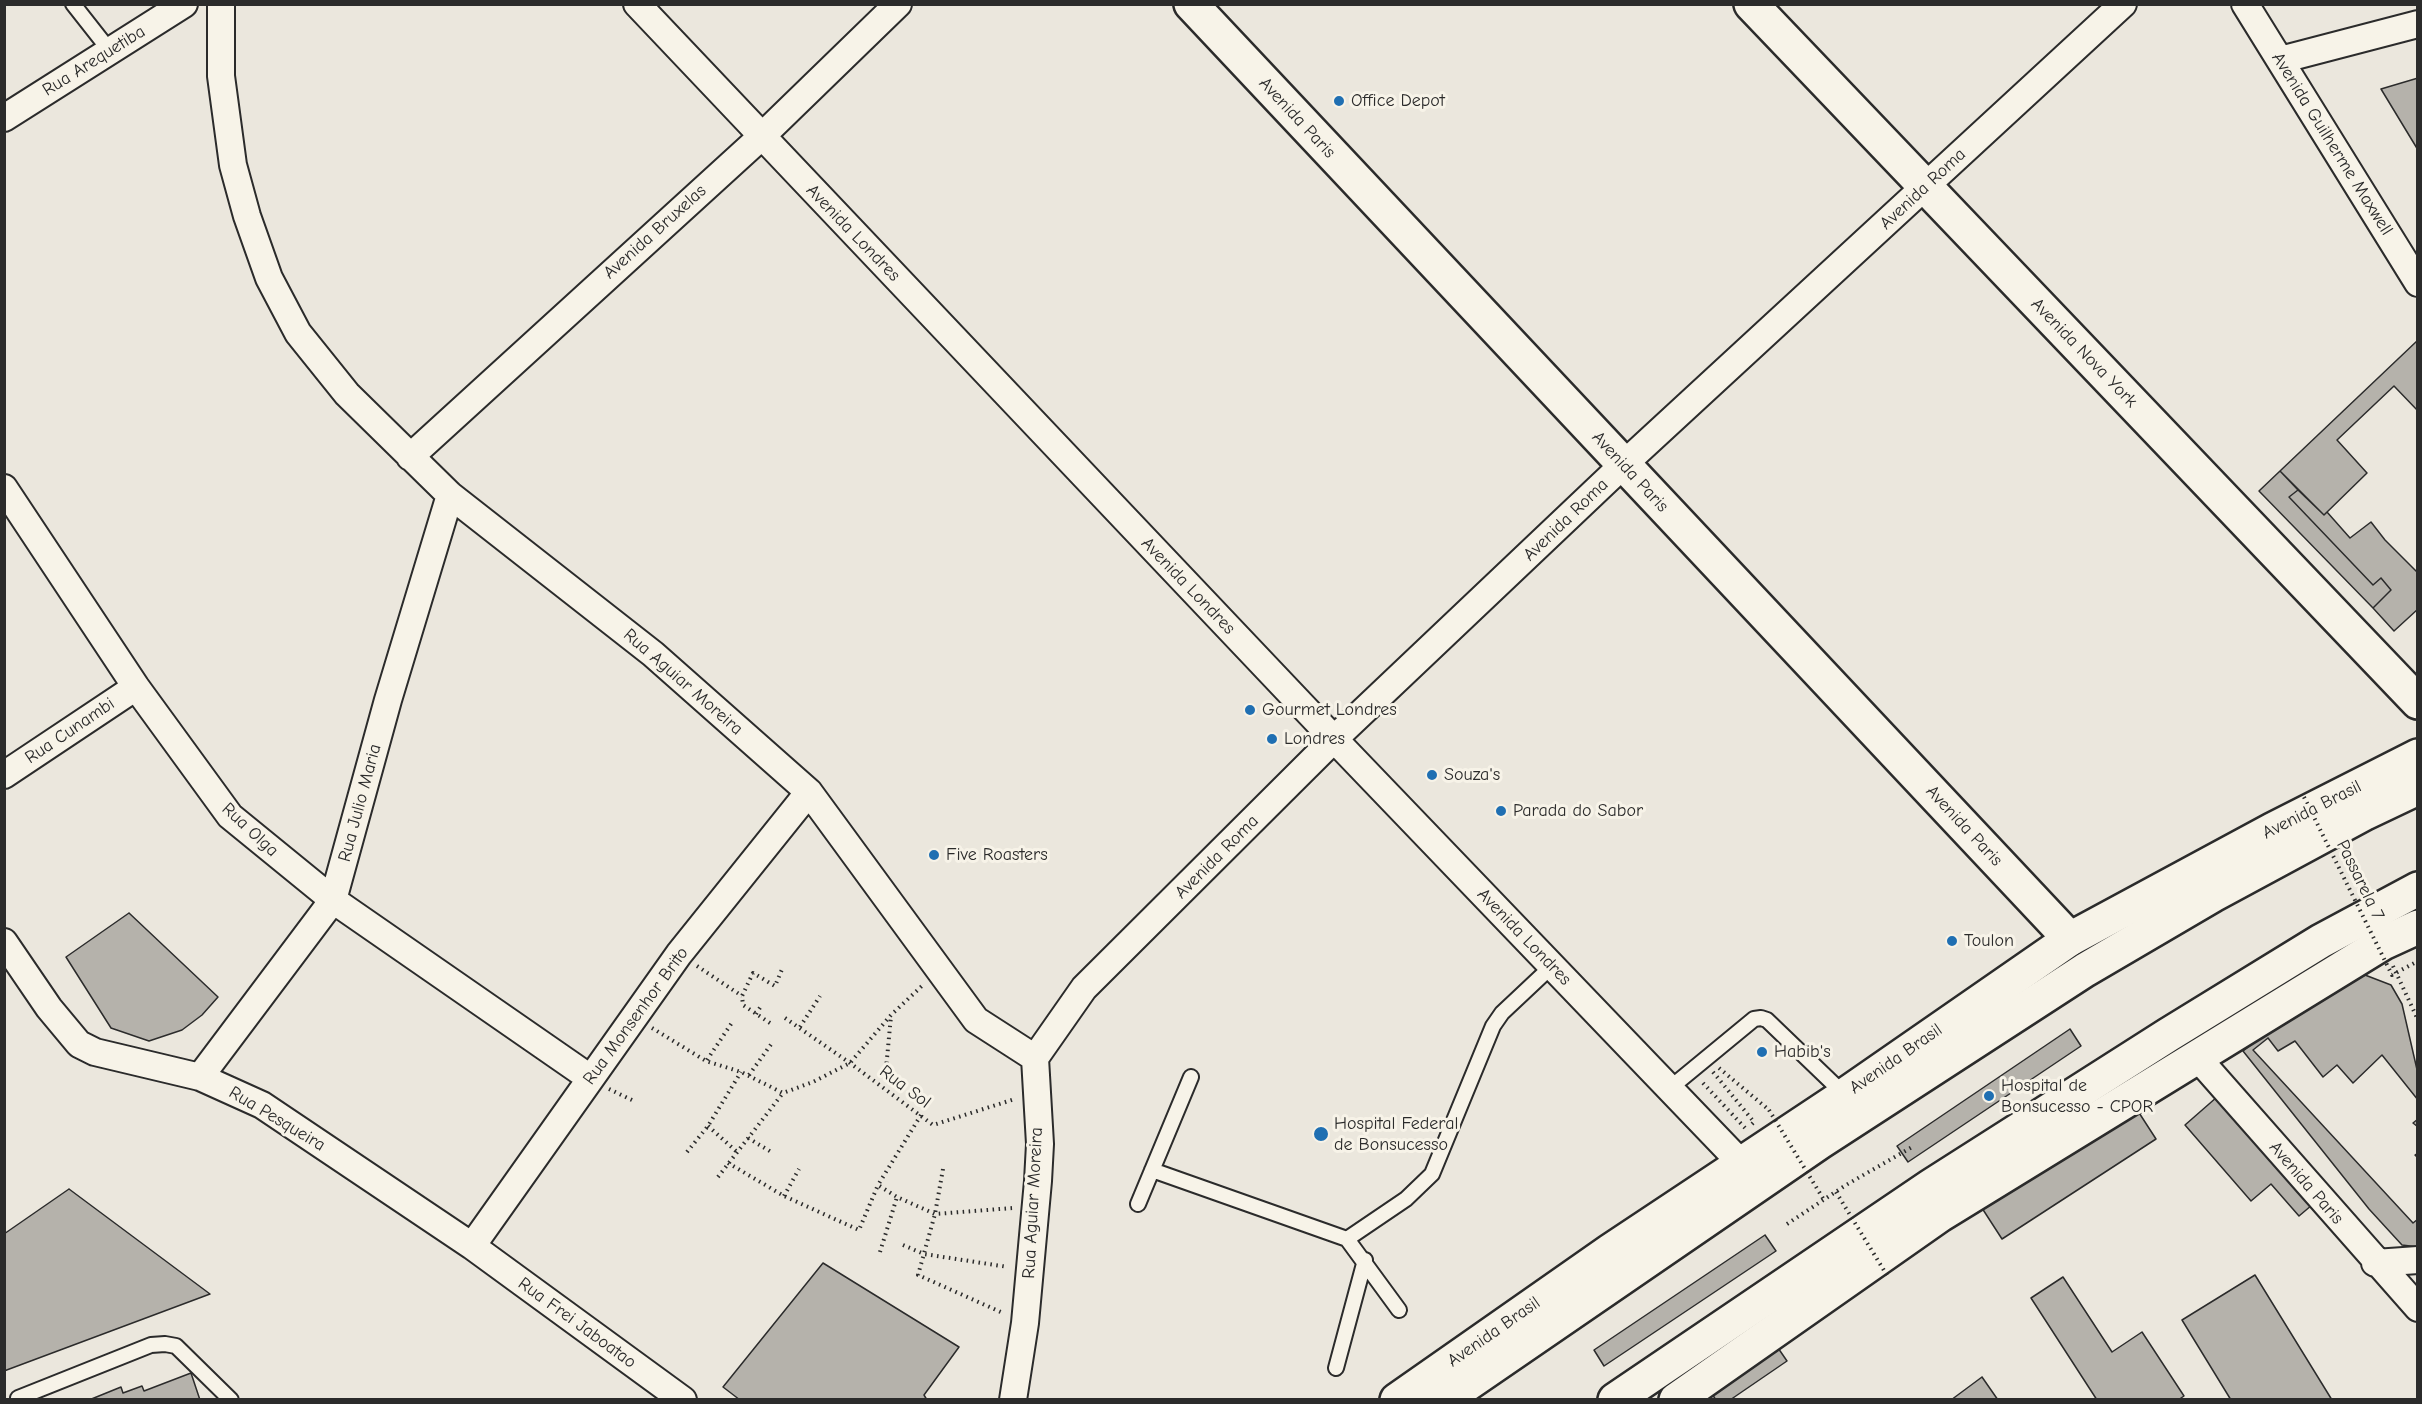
<!DOCTYPE html>
<html>
<head>
<meta charset="utf-8">
<style>
	body { margin:0 }
	#map { position:relative; width:2422px; height:1404px; overflow:hidden; background:#ebe7dd; font-family:"Comic Neue",sans-serif }
	canvas { display:block }
	.frame { position:absolute; inset:0; border:6px solid #2b2b2b; pointer-events:none }
</style>
</head>
<body>
<div id="map">
<canvas width="2422" height="1404"></canvas>
<div class="frame"></div>
</div>
<script>
const context = document.querySelector('canvas').getContext('2d');
context.lineJoin = 'round';
function fillPath(path, color) { context.fillStyle = color; context.fill(path, 'evenodd'); }
const toPath = rows => new Path2D(rows.map(r => 'M' + r).join(''));
function trace(path, color, width, dash) { context.strokeStyle = color; context.lineWidth = width; context.lineCap = dash ? 'butt' : 'round'; context.setLineDash(dash || []); context.stroke(path); }
function drawText(font, color, halo, rows, align = 'center') {
  context.font = font + ' "Comic Neue",sans-serif'; context.lineWidth = 6; context.setLineDash([]); context.textBaseline = 'middle'; context.strokeStyle = halo; context.fillStyle = color; for (const [text, x, y, turn = 0] of rows) {
    context.save(); context.translate(x, y); context.rotate((+turn || 0) * Math.PI / 180); context.textAlign = isNaN(turn) ? turn : align; if (halo) context.strokeText(text, 0, 0); context.fillText(text, 0, 0); context.restore();
  }
}
const building = toPath([
	[2418,78,2418,150,2381,89,2418,78],
	[2418,340,2418,411,2394,386,2337,440,2367,473,2324,515,2280,471,2418,340],
	[2280,471,2298,490,2289,497,2373,585,2381,578,2391,590,2373,608,2259,491,2280,471],
	[2298,490,2324,515,2327,512,2350,538,2371,522,2385,540,2418,573,2418,609,2394,631,2373,608,2391,590,2381,578,2373,585,2289,497,2298,490],
	[129,913,218,997,202,1015,182,1030,149,1041,111,1028,66,957,129,913],
	[2365,975,2391,985,2402,1004,2418,1074,2418,1247,2402,1245,2369,1209,2243,1051,2280,1022,2336,988,2365,975],
	[2070,1029,2081,1046,1908,1162,1897,1146,2070,1029],
	[2268,1038,2278,1051,2295,1041,2323,1077,2337,1065,2353,1083,2382,1055,2418,1100,2418,1119,2413,1123,2418,1127,2418,1153,2415,1155,2418,1158,2418,1219,2413,1223,2253,1050,2268,1038],
	[2217,1097,2312,1205,2299,1216,2271,1184,2251,1201,2185,1125,2217,1097],
	[2134,1105,2156,1139,2002,1239,1980,1205,2134,1105],
	[69,1189,210,1294,4,1371,4,1234,69,1189],
	[1765,1235,1776,1251,1604,1366,1594,1350,1765,1235],
	[823,1263,959,1347,924,1395,927,1400,740,1400,723,1387,823,1263],
	[2255,1275,2332,1400,2231,1400,2182,1320,2255,1275],
	[2063,1277,2112,1352,2142,1332,2184,1396,2178,1400,2097,1400,2031,1298,2063,1277],
	[1776,1345,1787,1361,1730,1400,1716,1400,1710,1391,1776,1345],
	[191,1373,200,1400,89,1400,121,1387,123,1393,142,1386,144,1391,191,1373],
	[1982,1377,1998,1400,1951,1400,1982,1377]
]);
const path = toPath([
	[697,966,742,996],
	[2393,966,2418,1020],
	[756,1014,761,1006],
	[785,1018,850,1063,933,1125,1015,1099],
	[770,1023,743,1005,742,996,753,973,775,986,783,967],
	[800,1027,820,996],
	[652,1028,706,1061,741,1072,783,1093,813,1082,850,1063,891,1015,924,984],
	[707,1060,733,1021],
	[1719,1068,1769,1110],
	[886,1069,891,1016],
	[1713,1072,1754,1122,1752,1124],
	[749,1075,772,1043],
	[1703,1083,1746,1129],
	[609,1089,636,1102],
	[921,1115,878,1185,897,1197,935,1214,1013,1208],
	[708,1126,737,1152],
	[748,1138,773,1153],
	[687,1152,708,1126,741,1072],
	[728,1163,784,1196,859,1230,878,1185],
	[943,1169,935,1214,918,1275,1003,1313],
	[718,1177,783,1093],
	[784,1196,799,1169],
	[1787,1224,1846,1185,1912,1147],
	[903,1245,924,1254,1008,1267],
	[880,1252,897,1197]
]);
const service = toPath([
	[73,4,110,51],
	[1669,1089,1754,1019,1761,1018,1767,1020,1845,1095],
	[1152,1170,1347,1239,1399,1310],
	[1138,1204,1191,1077],
	[1347,1239,1406,1199,1432,1174,1493,1026,1502,1013,1552,966],
	[1336,1368,1365,1260],
	[18,1398,151,1345,165,1344,176,1346,231,1400]
]);
const minor = toPath([
	[221,4,221,76,233,165,247,216,269,278,298,333,347,394,450,495,653,654,809,792,976,1020,1035,1058],
	[637,4,1334,739,1742,1164],
	[2245,4,2418,283],
	[2280,60,2418,24],
	[4,118,184,4],
	[410,457,761,137,898,4],
	[4,488,136,687,230,816,333,900,590,1078],
	[4,775,136,687],
	[4,942,49,1008,79,1044,95,1052,200,1077,262,1105,472,1246,683,1400],
	[2196,1056,2418,1308],
	[1035,1058,1084,988,1334,739,1623,465,2123,4],
	[200,1077,333,900,388,700,450,495],
	[472,1246,679,954,809,792],
	[2375,1263,2418,1260],
	[1013,1400,1025,1323,1038,1181,1040,1144,1035,1058]
]);
const secondary = toPath([
	[1191,4,2070,939],
	[1751,4,2418,702]
]);
const trunk = toPath([
	[1397,1400,1610,1251,1845,1095,2070,939,2272,830,2418,756],
	[1676,1400,1940,1215,2383,943,2418,927]
]);
const motorway = toPath([
	[1444,1400,1820,1142,2085,970,2213,895,2365,813,2418,788],
	[1615,1400,1931,1186,2168,1035,2321,941,2418,889]
]);
const pathBridge = toPath([
	[2304,797,2392,975,2418,961],
	[1769,1110,1824,1200],
	[1836,1192,1888,1277]
]);
const markers = [
	[1339,101,6,"#1f6fb2"],
	[1250,710,6,"#1f6fb2"],
	[1272,739,6,"#1f6fb2"],
	[1432,775,6,"#1f6fb2"],
	[1501,811,6,"#1f6fb2"],
	[934,855,6,"#1f6fb2"],
	[1952,941,6,"#1f6fb2"],
	[1762,1052,6,"#1f6fb2"],
	[1989,1096,6,"#1f6fb2"],
	[1321,1134,8,"#1f6fb2"]
];
const streetNames = [
	["Rua Arequetiba",94,61,-32],
	["Avenida Paris",1297,118,47],
	["Avenida Guilherme Maxwell",2332,144,58],
	["Avenida Roma",1923,189,-43],
	["Avenida Bruxelas",655,232,-42],
	["Avenida Londres",853,233,46],
	["Avenida Nova York",2084,353,46],
	["Avenida Paris",1630,472,47],
	["Avenida Roma",1566,520,-44],
	["Avenida Londres",1188,586,46],
	["Rua Aguiar Moreira",683,682,41],
	["Rua Cunambi",70,731,-34],
	["Rua Julio Maria",360,803,-75],
	["Avenida Brasil",2312,810,-27],
	["Avenida Paris",1964,826,47],
	["Rua Olga",250,830,43],
	["Avenida Roma",1217,857,-45],
	["Passarela 7",2360,880,64],
	["Avenida Londres",1524,937,46],
	["Rua Monsenhor Brito",636,1016,-54],
	["Avenida Brasil",1896,1059,-35],
	["Rua Sol",905,1087,37],
	["Rua Pesqueira",277,1119,31],
	["Avenida Paris",2306,1183,49],
	["Rua Aguiar Moreira",1033,1203,-87],
	["Rua Frei Jaboatao",577,1323,36],
	["Avenida Brasil",1494,1332,-35]
];
const poiNames = [
	["Office Depot",1351,101],
	["Gourmet Londres",1262,710],
	["Londres",1284,739],
	["Souza's",1444,775],
	["Parada do Sabor",1513,811],
	["Five Roasters",946,855],
	["Toulon",1964,941],
	["Habib's",1774,1052],
	["Hospital de",2001,1086],
	["Bonsucesso - CPOR",2001,1107],
	["Hospital Federal",1334,1124],
	["de Bonsucesso",1334,1145]
];
fillPath(building, '#b5b2ab');
trace(building, '#2b2b2b', 1.5);
trace(service, '#2b2b2b', 18);
trace(minor, '#2b2b2b', 30);
trace(secondary, '#2b2b2b', 38);
trace(trunk, '#2b2b2b', 38);
trace(motorway, '#2b2b2b', 38);
trace(path, '#2b2b2b', 4, [1.5, 4.5]);
trace(service, '#f7f3e8', 14);
trace(minor, '#f7f3e8', 26);
trace(secondary, '#f7f3e8', 33);
trace(trunk, '#f7f3e8', 33);
trace(motorway, '#f7f3e8', 33);
trace(pathBridge, '#2b2b2b', 4, [1.5, 4.5]);
for (const [x, y, r, color] of markers) { const dot = new Path2D(); dot.arc(x, y, r, 0, 2 * Math.PI); context.fillStyle = color; context.fill(dot); trace(dot, '#f7f3e8', 2); }
drawText('18px', '#2b2b2b', '#f7f3e8', streetNames);
drawText('18px', '#2b2b2b', '#f7f3e8', poiNames, 'left');
</script>
</body>
</html>
